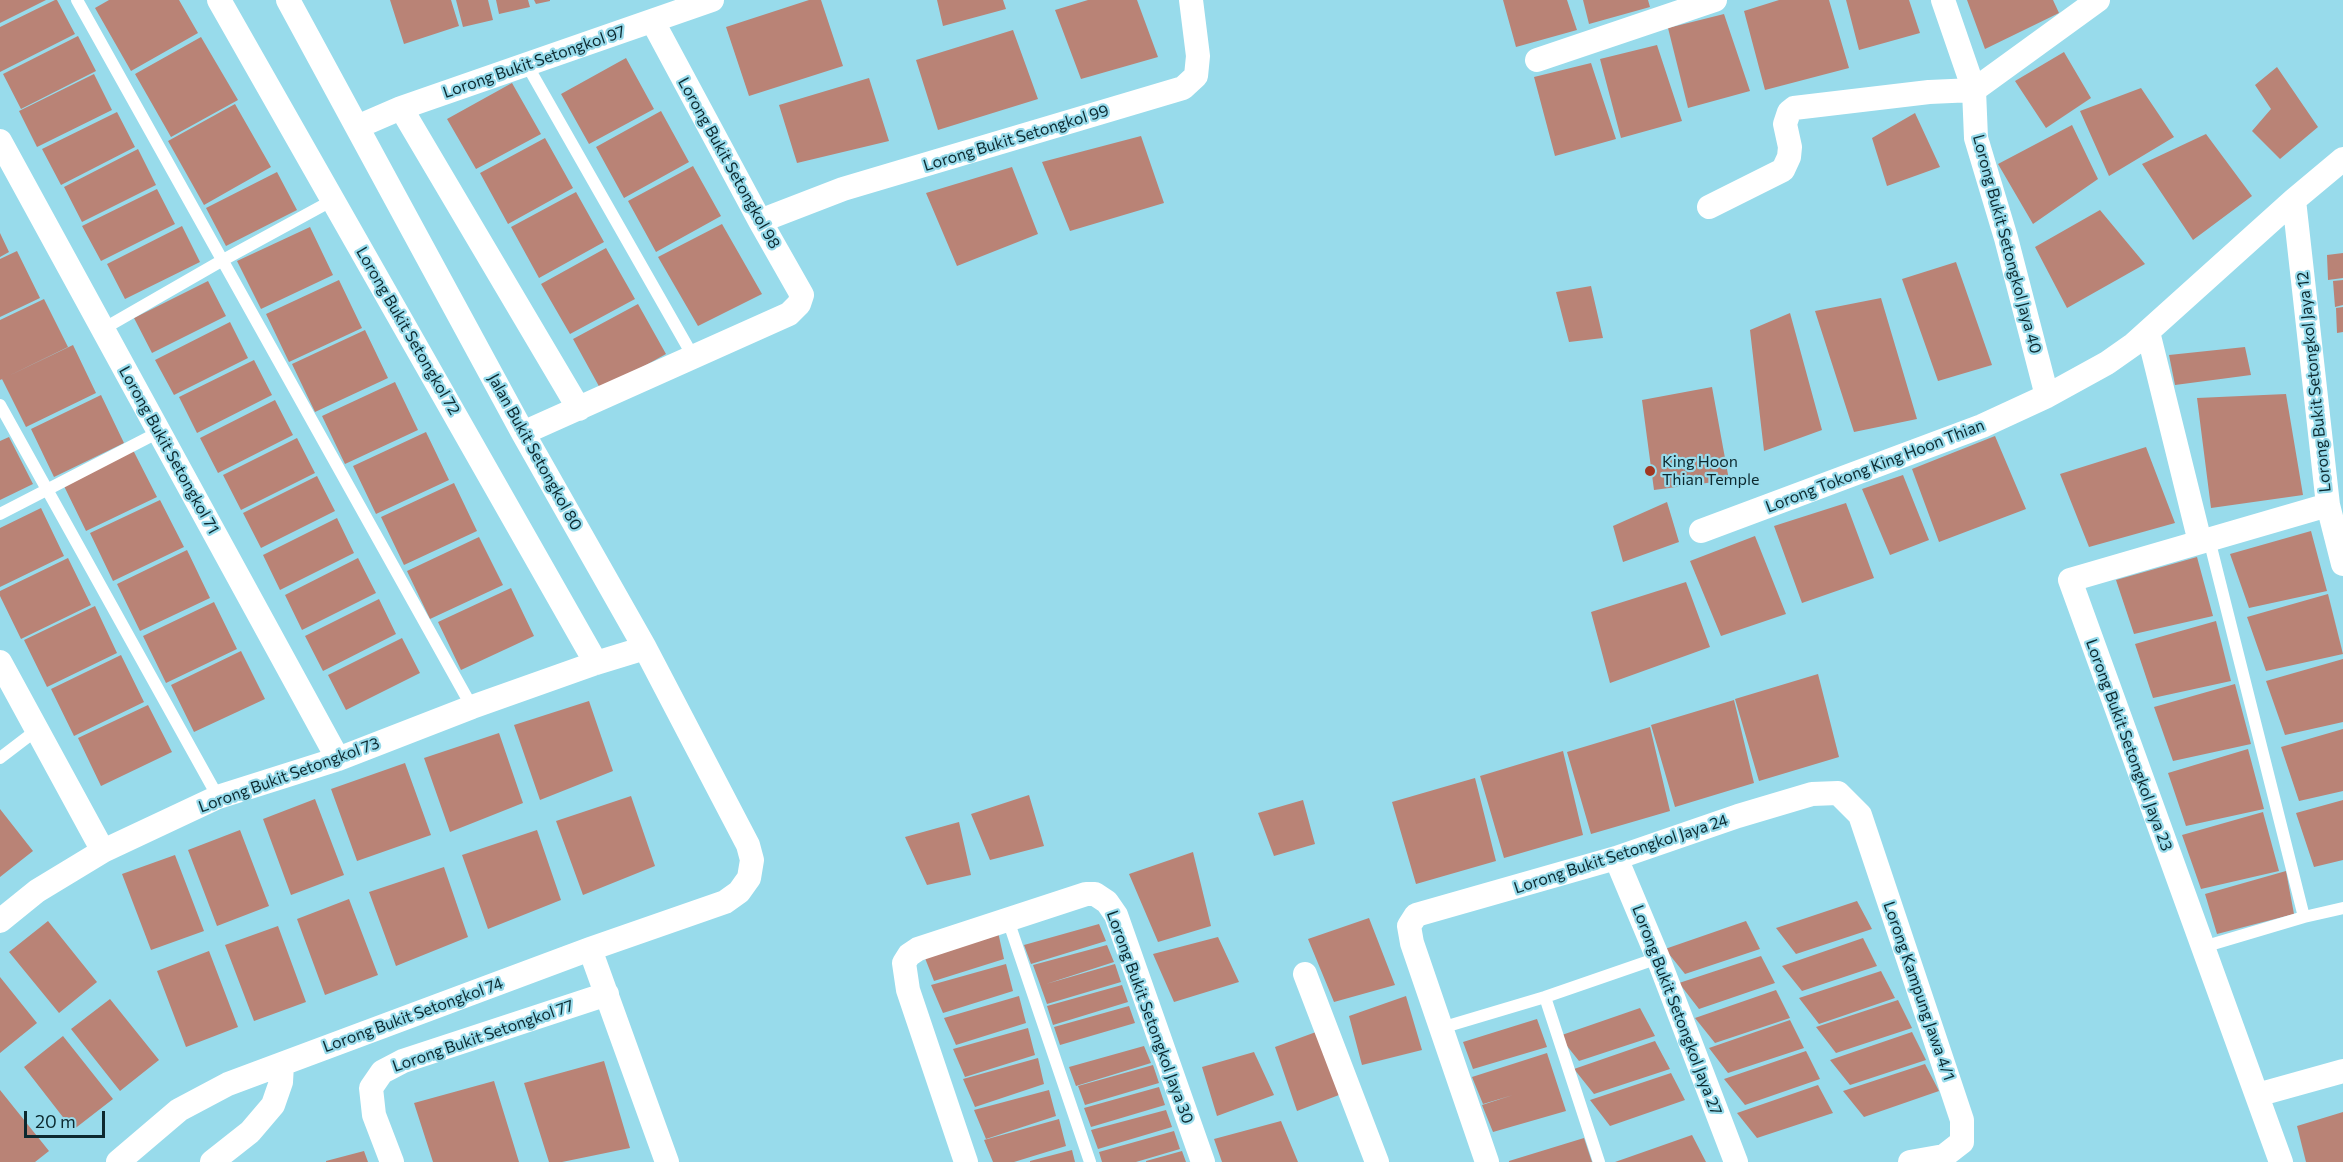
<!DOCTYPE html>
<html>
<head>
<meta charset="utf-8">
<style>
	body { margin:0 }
	#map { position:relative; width:2343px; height:1162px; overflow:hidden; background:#98dbeb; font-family:Commissioner,sans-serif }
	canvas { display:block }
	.scale { position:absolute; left:24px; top:1111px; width:81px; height:27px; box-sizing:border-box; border:3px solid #0c292f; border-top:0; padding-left:8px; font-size:18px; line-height:21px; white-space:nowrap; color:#0c292f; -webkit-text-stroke:4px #98dbeb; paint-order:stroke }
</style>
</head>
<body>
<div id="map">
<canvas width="2343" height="1162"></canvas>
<div class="scale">20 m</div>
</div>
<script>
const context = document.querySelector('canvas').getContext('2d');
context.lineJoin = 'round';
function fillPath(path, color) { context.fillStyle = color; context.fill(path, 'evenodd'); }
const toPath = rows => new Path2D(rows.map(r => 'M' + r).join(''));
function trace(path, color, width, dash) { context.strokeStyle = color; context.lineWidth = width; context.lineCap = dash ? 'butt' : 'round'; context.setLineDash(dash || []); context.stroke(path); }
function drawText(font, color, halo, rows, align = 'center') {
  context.font = font + ' Commissioner,sans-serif'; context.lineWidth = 4.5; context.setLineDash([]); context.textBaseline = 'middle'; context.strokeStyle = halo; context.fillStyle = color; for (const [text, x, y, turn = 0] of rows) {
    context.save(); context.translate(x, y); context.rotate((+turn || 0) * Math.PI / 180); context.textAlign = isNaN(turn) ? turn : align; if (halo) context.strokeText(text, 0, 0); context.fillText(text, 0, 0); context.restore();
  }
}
const building = toPath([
	[0,0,46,0,0,23],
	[55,0,57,0,75,34,0,72,0,27],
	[109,0,179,0,198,33,131,71,95,8],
	[390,0,451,0,459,26,404,44],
	[456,0,488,0,493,20,463,27],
	[496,0,528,0,530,7,499,14],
	[534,0,550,0,550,1,536,4],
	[809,0,821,0,843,66,749,96,726,27],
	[937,0,1003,0,1006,9,943,26],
	[1088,0,1137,0,1158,57,1081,79,1055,10],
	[1503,0,1567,0,1577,30,1516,47],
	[1583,0,1648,0,1650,7,1589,24],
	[1779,0,1829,0,1849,68,1765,90,1744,11],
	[1846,0,1909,0,1920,33,1859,50],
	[1967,0,2053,0,2059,13,1985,49],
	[1724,14,1750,91,1688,108,1668,28],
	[1013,30,1038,99,938,130,916,60],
	[78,36,96,71,21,109,3,74],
	[201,37,238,100,171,137,135,74],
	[1657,45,1682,121,1621,138,1600,59],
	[2064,52,2091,98,2046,128,2015,81],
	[626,58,654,109,589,144,561,94],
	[1591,63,1616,139,1555,156,1534,77],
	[2277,67,2318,127,2280,159,2252,131,2271,109,2255,85],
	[94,74,112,110,37,147,19,111],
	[869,78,889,141,797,163,779,105],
	[512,83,541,134,476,169,447,119],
	[2141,88,2174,137,2109,176,2080,111],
	[235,104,271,167,204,205,168,141],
	[661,111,689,162,624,198,596,147],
	[117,112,135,147,61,185,42,149],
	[1915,113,1940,167,1887,186,1872,138],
	[2072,125,2098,179,2033,224,1998,164],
	[2206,134,2252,196,2193,240,2142,164],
	[1141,136,1164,203,1070,231,1042,162],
	[545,138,573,188,508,224,480,173],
	[138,149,156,185,82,222,64,187],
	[693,166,721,216,656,252,628,201],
	[1012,167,1038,234,957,266,926,193],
	[277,172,297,210,226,246,206,208],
	[157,189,175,224,101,261,82,226],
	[576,192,604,242,539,278,511,227],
	[2100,210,2145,264,2067,308,2035,247],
	[722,224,762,294,698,326,658,257],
	[182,226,200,262,125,299,107,264],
	[310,227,333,275,261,309,237,261],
	[0,233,9,252,0,257],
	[606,248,635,299,570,334,541,284],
	[17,251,40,298,0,317,0,259],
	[2343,253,2343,278,2328,280,2327,255],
	[1956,262,1992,365,1938,381,1902,279],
	[339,280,362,328,289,362,266,314],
	[2343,280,2343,305,2335,307,2333,281],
	[208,281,226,316,152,353,134,318],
	[1591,286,1603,338,1569,342,1556,292],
	[1881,298,1917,419,1854,432,1815,311],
	[44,299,68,347,0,380,0,320],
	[638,304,666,354,601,390,573,339],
	[2343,307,2343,332,2337,333,2336,308],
	[1790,313,1822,430,1764,451,1750,330],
	[230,322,248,358,174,395,155,360],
	[365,330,388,378,315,412,292,364],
	[73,345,96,393,26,427,2,379],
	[2245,347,2251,375,2175,385,2169,355],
	[254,360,272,395,197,433,179,397],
	[395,382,418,430,345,464,322,416],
	[1712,387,1729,480,1654,490,1642,400],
	[2286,394,2303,495,2211,508,2197,398],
	[101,395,124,443,54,477,31,429],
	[275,400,293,435,218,473,200,438],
	[426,432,449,480,376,514,353,466],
	[1995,436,2026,509,1939,542,1912,469],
	[9,437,33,484,0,500,0,441],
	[297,438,315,473,241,510,223,475],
	[2146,447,2175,523,2089,547,2060,474],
	[133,450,157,497,86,531,63,484],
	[1903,475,1929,540,1890,555,1862,489],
	[317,476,335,511,261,548,243,513],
	[454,483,477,531,404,565,381,517],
	[160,500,184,547,113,581,90,533],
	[1667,502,1679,542,1623,562,1613,526],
	[1846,503,1874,578,1802,603,1774,526],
	[41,508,64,556,0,587,0,528],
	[337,518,354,553,280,590,263,555],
	[2311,531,2327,591,2249,608,2230,554],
	[1755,536,1786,614,1721,636,1690,561],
	[479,537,503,585,430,619,407,571],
	[187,550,210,598,140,631,117,584],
	[2197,557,2213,616,2134,634,2116,580],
	[68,558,91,605,21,639,0,596,0,591],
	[358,558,376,593,302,630,285,595],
	[1686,582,1710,647,1610,683,1591,612],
	[511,588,534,636,461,670,438,622],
	[2328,594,2343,654,2266,671,2247,617],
	[379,599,396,634,323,671,305,636],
	[214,602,237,649,166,683,143,636],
	[95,606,117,653,47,687,24,640],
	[2216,621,2231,681,2153,698,2135,644],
	[402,638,420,673,346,710,328,675],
	[241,651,265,699,194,732,171,685],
	[121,655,144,702,74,736,51,689],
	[2343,659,2343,722,2285,735,2266,681],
	[1818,674,1839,757,1759,781,1735,699],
	[2235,684,2251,744,2173,761,2154,707],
	[1734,700,1754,783,1675,807,1651,725],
	[589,701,613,771,540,800,514,725],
	[148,705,172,752,101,786,78,738],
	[1650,727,1670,811,1591,834,1567,752],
	[2343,729,2343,791,2299,801,2281,747],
	[499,733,523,803,450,832,424,758],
	[2248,749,2264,809,2186,826,2168,773],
	[1563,751,1583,835,1504,858,1480,776],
	[405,763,431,835,357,861,331,789],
	[1475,778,1496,861,1416,884,1392,802],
	[1029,795,1044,846,990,860,971,814],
	[631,796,655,866,583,895,556,821],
	[315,799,344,875,291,895,263,819],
	[1303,800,1315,844,1274,856,1258,813],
	[2343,800,2343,860,2314,867,2296,813],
	[0,809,33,851,0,877],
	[2263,812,2279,871,2201,889,2182,835],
	[959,822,971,875,927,885,905,837],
	[240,830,269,906,217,926,188,850],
	[537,830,561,900,488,929,462,855],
	[1193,852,1211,926,1158,942,1129,874],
	[175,855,204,931,151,950,122,874],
	[444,867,468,937,396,966,369,892],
	[2286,871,2294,914,2217,934,2205,894],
	[349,899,378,975,325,995,297,919],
	[1857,901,1872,929,1796,954,1776,928],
	[1369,918,1395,985,1334,1002,1308,939],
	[48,921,97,982,59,1013,9,952],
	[1746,921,1760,949,1685,974,1665,949],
	[1099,924,1106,941,1031,964,1024,945],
	[278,926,306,1002,254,1021,225,945],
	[998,932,1004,959,934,981,923,953],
	[1218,937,1239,982,1174,1002,1153,954],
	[1863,938,1877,966,1802,991,1782,966],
	[1107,945,1114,962,1046,984,1115,964,1121,982,1047,1004,1033,965],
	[209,951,238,1027,186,1047,157,971],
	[1761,956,1775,983,1699,1009,1679,983],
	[1006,964,1013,991,943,1013,931,985],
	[1881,971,1895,998,1819,1024,1799,998],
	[0,977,37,1023,0,1053],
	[1122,985,1128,1002,1053,1025,1047,1006],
	[1776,990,1790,1018,1715,1043,1695,1018],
	[1019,996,1026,1023,956,1045,944,1018],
	[1406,996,1422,1050,1362,1065,1349,1016],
	[110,999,159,1060,120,1091,71,1029],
	[1898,1000,1912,1028,1836,1053,1816,1027],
	[1129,1006,1135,1023,1060,1045,1054,1027],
	[1640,1008,1655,1036,1579,1061,1559,1036],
	[1537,1019,1547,1047,1473,1069,1463,1042],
	[1790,1020,1804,1048,1728,1073,1709,1048],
	[1028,1028,1035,1055,965,1077,953,1049],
	[1316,1032,1339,1095,1297,1111,1275,1047],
	[1912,1032,1926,1060,1850,1085,1830,1060],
	[63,1036,113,1099,73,1130,24,1067],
	[1655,1041,1670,1069,1594,1094,1574,1069],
	[1144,1046,1151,1063,1076,1086,1069,1067],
	[1806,1051,1820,1079,1745,1105,1724,1079],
	[1254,1052,1274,1095,1217,1116,1202,1067],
	[1547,1053,1566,1111,1493,1132,1482,1105,1513,1095,1483,1104,1472,1077],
	[1038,1058,1044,1084,975,1107,963,1079],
	[604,1061,630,1148,562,1162,549,1162,524,1083],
	[1925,1064,1939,1091,1864,1117,1843,1091],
	[1153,1065,1159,1083,1085,1105,1078,1086],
	[1671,1073,1685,1100,1610,1126,1590,1100],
	[494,1081,519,1162,433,1162,414,1103],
	[1818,1085,1833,1113,1757,1138,1737,1113],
	[1159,1087,1165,1105,1091,1127,1084,1108],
	[0,1090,49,1151,35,1162,0,1162],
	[1049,1090,1056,1116,986,1139,974,1110],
	[1166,1110,1172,1127,1098,1149,1091,1130],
	[2343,1112,2343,1162,2306,1162,2297,1126],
	[1059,1119,1066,1146,1014,1162,993,1162,984,1140],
	[1281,1121,1298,1162,1222,1162,1214,1139],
	[1174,1131,1180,1149,1136,1162,1102,1162,1099,1152],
	[1692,1135,1706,1162,1615,1162],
	[1584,1138,1592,1162,1509,1162,1509,1161],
	[1072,1150,1075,1162,1030,1162,1030,1161],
	[364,1151,368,1162,326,1162,326,1161],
	[1182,1151,1186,1162,1146,1162,1146,1161]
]);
const service = toPath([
	[77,0,472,707],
	[527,65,694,358],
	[103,329,223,260,333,200],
	[0,405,218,797],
	[0,514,159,432],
	[2209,539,2304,917],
	[0,758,38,729],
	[1008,920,1090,1162],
	[2203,947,2304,917,2343,908],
	[1545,997,1599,1162],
	[1441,1028,1545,997,1658,958]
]);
const minor = toPath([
	[219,0,596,663],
	[1943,0,1974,90,1976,138,2006,238,2047,396],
	[1537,60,1715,0],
	[1974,90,2098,0],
	[401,108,579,409],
	[357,127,401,108,712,0],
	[0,141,338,759],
	[2294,200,2328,505,2343,564],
	[1709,207,1783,170,1789,157,1790,147,1785,124,1789,112,1794,108,1929,92,1974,90],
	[760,221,843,189,1183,88,1196,76,1198,56,1191,0],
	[2148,332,2200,542],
	[523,433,789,314,799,304,802,295,760,221,653,22],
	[1701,531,1982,426,2047,396,2107,363,2134,344,2294,200,2343,159],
	[0,662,103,851],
	[1616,858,1658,958,1736,1162],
	[0,921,37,891,103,851,218,797,338,759,472,707,596,663,645,648],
	[590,949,667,1162],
	[1305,974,1377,1162],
	[2257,1095,2343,1071],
	[118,1162,179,1110,228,1084,590,949,725,902,739,892,749,878,752,860,748,845,645,648,523,433,288,0],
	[212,1162,250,1132,273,1105,281,1082,282,1064],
	[392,1162,374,1115,371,1088,382,1072,403,1061,607,994],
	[966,1162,908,990,904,963,909,955,918,949,1086,894,1095,894,1107,902,1116,915,1203,1162],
	[1487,1162,1412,943,1409,926,1416,915,1616,858,1738,816,1812,794,1838,793,1860,815,1962,1120,1962,1142,1944,1156,1910,1162],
	[2281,1162,2070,580,2328,505]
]);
const markers = [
	[1650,471,6,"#a13721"]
];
const streetNames = [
	["Lorong Bukit Setongkol 97",534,62,-19],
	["Lorong Bukit Setongkol 99",1016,138,-17],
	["Lorong Bukit Setongkol 98",729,163,61],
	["Lorong Bukit Setongkol Jaya 40",2007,244,75],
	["Lorong Bukit Setongkol 72",408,331,60],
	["Lorong Bukit Setongkol Jaya 12",2314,382,-96],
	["Lorong Bukit Setongkol 71",169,450,61],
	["Jalan Bukit Setongkol 80",535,452,61],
	["Lorong Tokong King Hoon Thian",1875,466,-21],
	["Lorong Bukit Setongkol Jaya 23",2129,745,70],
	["Lorong Bukit Setongkol 73",289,775,-20],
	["Lorong Bukit Setongkol Jaya 24",1621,854,-18],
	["Lorong Kampung Jawa 4/1",1919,991,71],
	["Lorong Bukit Setongkol Jaya 27",1677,1010,69],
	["Lorong Bukit Setongkol 74",413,1015,-20],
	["Lorong Bukit Setongkol Jaya 30",1150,1017,70],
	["Lorong Bukit Setongkol 77",483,1036,-19]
];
const poiNames = [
	["King Hoon",1662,462],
	["Thian Temple",1662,480]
];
fillPath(building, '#b98376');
trace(service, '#fff', 12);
trace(minor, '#fff', 24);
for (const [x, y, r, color] of markers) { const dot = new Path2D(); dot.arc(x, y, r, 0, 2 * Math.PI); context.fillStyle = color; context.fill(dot); trace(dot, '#98dbeb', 2); }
drawText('16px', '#0c292f', '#98dbeb', streetNames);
drawText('16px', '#0c292f', '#98dbeb', poiNames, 'left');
</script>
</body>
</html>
